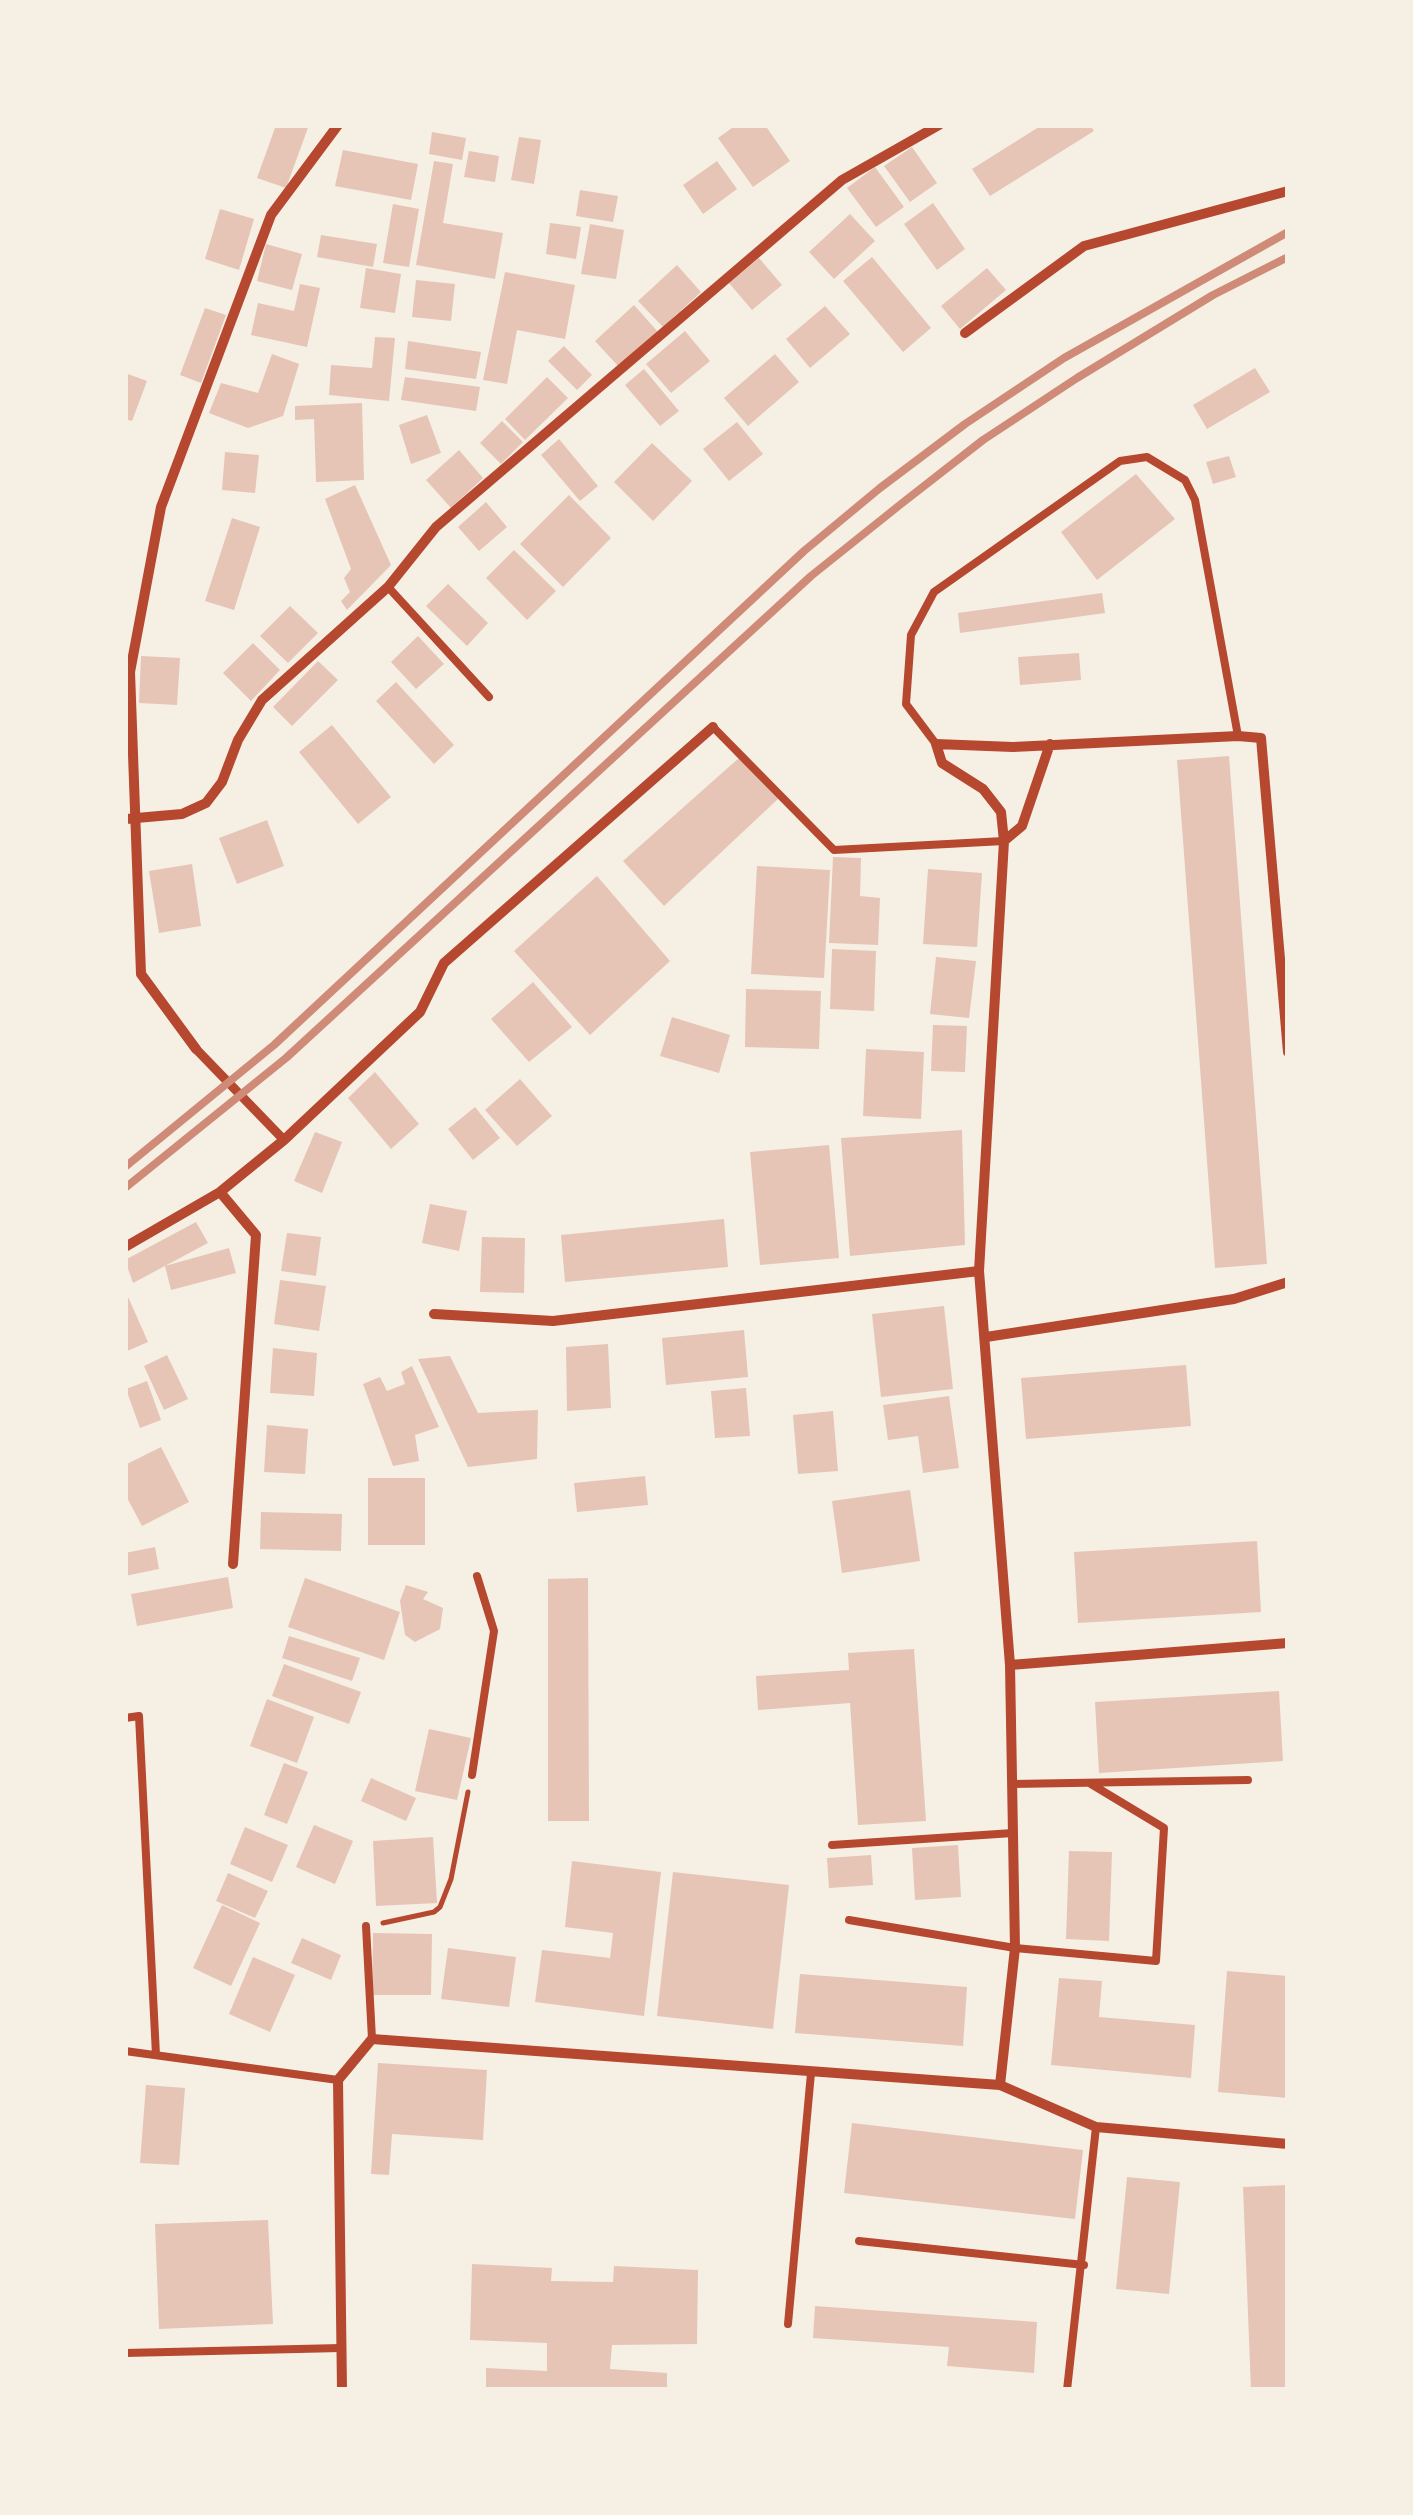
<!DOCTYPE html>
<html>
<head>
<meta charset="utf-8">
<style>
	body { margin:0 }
	#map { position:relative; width:1413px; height:2515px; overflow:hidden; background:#f6efe4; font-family:"IBM Plex Sans",sans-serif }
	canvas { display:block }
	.frame { position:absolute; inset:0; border:128px solid #f6efe4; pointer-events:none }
</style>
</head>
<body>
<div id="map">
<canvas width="1413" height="2515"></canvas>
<div class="frame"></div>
</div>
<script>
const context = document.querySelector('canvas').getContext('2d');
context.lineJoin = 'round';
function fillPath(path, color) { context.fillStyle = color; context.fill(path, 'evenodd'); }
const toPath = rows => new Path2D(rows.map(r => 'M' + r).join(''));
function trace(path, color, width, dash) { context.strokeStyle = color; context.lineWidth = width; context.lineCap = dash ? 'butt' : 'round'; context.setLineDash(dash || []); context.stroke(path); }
const building = toPath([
	[276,125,309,125,286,188,257,178],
	[736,125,765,125,790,161,753,187,718,138],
	[1042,125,1090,125,1094,131,990,196,972,169],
	[432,132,466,138,462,160,429,154],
	[519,137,541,140,534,184,511,180],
	[912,147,937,183,910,202,884,166],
	[343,150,418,164,411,200,335,186],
	[469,151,499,156,495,182,464,177],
	[434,161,453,164,443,223,503,233,495,279,416,265],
	[717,161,737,189,703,214,683,185],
	[875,167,904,207,876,227,847,188],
	[580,190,618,196,613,222,576,216],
	[933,203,965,249,937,270,904,224],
	[393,204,419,209,409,267,383,263],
	[220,209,254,219,239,270,205,259],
	[850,214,875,241,834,279,809,252],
	[550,223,581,227,576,259,546,254],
	[590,224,624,230,616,279,581,274],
	[321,235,377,244,373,267,317,257],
	[266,244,302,254,292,290,257,281],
	[872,257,931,328,903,352,843,281],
	[759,258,782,285,752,310,729,283],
	[677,265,701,292,663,327,638,301],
	[366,268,401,274,395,313,360,308],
	[987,268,1006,290,960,329,941,306],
	[505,272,575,285,565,339,517,330,507,384,483,380],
	[416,280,455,284,451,321,412,317],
	[300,284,320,288,307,347,251,335,258,303,294,311],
	[634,305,658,332,619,367,595,341],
	[825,306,850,334,810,368,786,339],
	[205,308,226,315,201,383,180,375],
	[685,331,710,361,671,393,646,364],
	[375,337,395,338,389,401,329,395,331,365,372,368],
	[408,341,481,352,476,379,405,369],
	[564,346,592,375,577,390,548,361],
	[272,354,299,364,283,416,248,428,209,413,221,383,258,393],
	[775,354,799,382,748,426,724,398],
	[1255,368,1270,392,1207,429,1193,405],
	[644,369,679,411,660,426,625,385],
	[125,373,147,381,132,421,125,419],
	[405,377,480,387,476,411,401,400],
	[547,377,568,398,525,440,505,419],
	[362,403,364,480,316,482,314,419,295,420,295,406],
	[427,415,441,453,411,464,399,425],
	[502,421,523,442,501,464,480,443],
	[737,422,763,454,729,481,703,449],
	[559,439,598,486,580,501,541,455],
	[652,443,692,481,653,521,614,482],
	[459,450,483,478,451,508,426,480],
	[225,452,259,455,255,493,222,490],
	[1229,456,1236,477,1213,484,1206,462],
	[1136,474,1175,519,1097,580,1061,532],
	[355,485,391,565,347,610,341,601,350,592,344,578,351,569,325,499],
	[569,495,611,538,563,587,520,544],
	[486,502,507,527,479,551,458,527],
	[232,518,260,527,234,610,205,601],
	[514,550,556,591,527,620,486,578],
	[448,584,488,623,467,646,426,606],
	[1102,593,1105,613,960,633,958,613],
	[290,606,318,633,288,663,260,636],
	[418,636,444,664,416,689,391,662],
	[253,643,280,670,251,701,223,673],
	[1079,653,1081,680,1020,685,1018,657],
	[141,656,180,658,177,705,139,703],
	[318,661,338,680,292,726,273,707],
	[396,682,454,745,434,764,376,701],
	[332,725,391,797,358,824,299,752],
	[1229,756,1267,1264,1215,1268,1177,760],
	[740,757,779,798,664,906,623,861],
	[267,820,284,866,237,884,219,838],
	[833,857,861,858,860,896,880,898,878,945,829,943],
	[192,864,201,926,159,933,149,871],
	[757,866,830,870,824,978,751,974],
	[928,869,982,873,977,947,923,944],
	[597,876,670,961,590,1035,514,951],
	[832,949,876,951,874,1011,830,1009],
	[936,957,976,961,969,1018,930,1014],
	[533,982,572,1027,529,1062,491,1019],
	[746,989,821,991,819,1049,745,1047],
	[672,1017,730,1035,719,1073,660,1056],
	[933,1025,967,1026,965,1072,931,1071],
	[866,1049,924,1052,921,1119,863,1116],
	[375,1072,419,1124,391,1149,348,1098],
	[520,1079,552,1116,517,1146,485,1110],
	[475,1107,500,1138,473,1160,448,1129],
	[962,1130,965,1245,850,1256,841,1138],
	[315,1132,342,1142,322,1193,294,1181],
	[829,1145,839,1258,760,1265,750,1152],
	[430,1204,467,1211,459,1251,422,1243],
	[724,1219,728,1267,565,1282,561,1235],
	[196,1222,208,1243,133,1283,125,1260],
	[287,1233,321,1237,316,1276,281,1271],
	[482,1237,525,1238,524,1293,480,1292],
	[229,1248,236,1273,171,1290,165,1266],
	[280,1280,326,1286,319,1331,274,1324],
	[125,1290,148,1342,125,1352],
	[944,1306,953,1389,881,1397,872,1314],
	[744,1330,748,1377,666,1385,662,1338],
	[608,1344,611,1408,567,1411,566,1347],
	[273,1348,317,1353,314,1396,270,1393],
	[167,1355,188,1399,164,1410,144,1366],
	[450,1356,478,1413,538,1410,537,1459,468,1467,418,1359],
	[1186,1365,1191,1426,1026,1439,1021,1378],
	[412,1366,439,1427,415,1435,419,1461,393,1466,363,1384,380,1377,387,1391,405,1384,401,1372],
	[147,1381,161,1420,140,1428,126,1389],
	[746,1388,750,1436,715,1438,711,1391],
	[949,1396,959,1468,923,1473,918,1436,888,1440,883,1405],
	[833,1411,838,1471,798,1474,793,1415],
	[267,1425,308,1429,305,1474,264,1472],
	[161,1447,189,1502,142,1526,125,1494,125,1465],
	[645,1476,648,1505,577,1512,574,1483],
	[368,1478,425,1478,425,1545,368,1545],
	[910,1490,920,1561,842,1573,832,1501],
	[261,1512,342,1514,341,1551,260,1549],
	[1257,1541,1261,1612,1078,1623,1074,1552],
	[155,1547,159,1569,125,1576,125,1553],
	[228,1577,233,1608,137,1626,131,1594],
	[305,1578,400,1612,384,1660,288,1627],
	[588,1578,589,1821,548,1821,548,1579],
	[406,1585,428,1592,423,1599,443,1608,440,1629,415,1642,405,1635,400,1601],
	[289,1636,360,1658,352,1681,282,1658],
	[914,1649,926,1821,858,1825,850,1703,758,1710,756,1676,849,1670,848,1653],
	[284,1664,361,1692,349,1724,272,1696],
	[1279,1691,1283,1761,1099,1773,1095,1702],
	[267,1699,314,1717,297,1763,250,1746],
	[429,1729,471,1738,457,1800,415,1791],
	[284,1763,308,1772,287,1824,264,1815],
	[371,1778,416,1798,406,1821,361,1801],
	[314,1825,353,1841,335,1884,296,1867],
	[245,1827,288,1845,272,1882,230,1864],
	[433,1837,437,1903,376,1906,373,1841],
	[958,1845,961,1897,915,1900,912,1848],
	[1069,1851,1112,1852,1109,1941,1066,1939],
	[871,1855,873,1885,829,1888,827,1858],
	[572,1861,661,1872,644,2016,535,2002,542,1950,610,1958,613,1933,565,1927],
	[673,1872,789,1885,773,2029,657,2016],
	[228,1873,268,1891,255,1918,216,1901],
	[222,1905,260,1923,231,1986,193,1968],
	[373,1933,432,1934,431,1995,372,1995],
	[302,1938,341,1955,331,1980,291,1963],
	[448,1948,516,1957,509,2007,441,1999],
	[253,1957,295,1975,270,2032,229,2014],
	[1227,1971,1288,1976,1288,2098,1218,2092],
	[800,1974,967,1987,963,2046,795,2033],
	[1059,1978,1102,1981,1099,2017,1195,2025,1191,2078,1051,2065],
	[378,2063,487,2070,483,2140,392,2134,389,2175,371,2174],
	[146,2085,185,2088,179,2165,140,2163],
	[852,2123,1083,2150,1075,2219,844,2193],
	[1127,2177,1180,2182,1169,2294,1116,2289],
	[1288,2185,1288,2390,1251,2390,1243,2187],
	[268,2220,273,2324,159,2329,155,2224],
	[472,2264,552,2268,551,2281,613,2282,614,2266,698,2270,697,2344,612,2345,610,2369,667,2373,667,2390,486,2390,486,2368,547,2371,547,2343,470,2340],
	[815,2306,1037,2322,1034,2373,947,2366,949,2347,813,2338]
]);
const path = toPath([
	[383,1923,434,1912,440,1907,451,1879,468,1792]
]);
const service = toPath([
	[388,587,489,697],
	[713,727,834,850,1004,841],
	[936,744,906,704,911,635,934,592,1120,461,1147,457,1185,480,1195,500,1238,736],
	[125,1718,139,1716,156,2055],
	[472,1775,494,1631,477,1576],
	[1012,1784,1248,1780],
	[832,1845,1013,1833],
	[849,1920,1015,1948,1156,1961,1164,1828,1091,1784],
	[366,1926,372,2039],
	[125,2051,338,2080],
	[859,2241,1084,2265],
	[788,2324,811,2073],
	[125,2353,341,2348],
	[1067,2390,1096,2127]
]);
const pedestrian = toPath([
	[196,1049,284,1140]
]);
const minor = toPath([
	[965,333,1084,246,1288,191],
	[125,819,182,814,206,803,222,782,238,740,262,700,388,587,436,527,842,180,939,125],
	[1004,841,1022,826,1050,744],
	[196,1049,141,974,130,672,161,507,271,215,338,125],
	[220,1192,256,1235,233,1564],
	[125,1247,220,1192,284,1140,420,1012,444,963,713,727],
	[434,1314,553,1321,979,1271],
	[986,1337,1234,1299,1288,1282],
	[1010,1665,1288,1643],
	[1000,2085,1015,1948,1010,1665,979,1271,1004,841,1001,812,983,789,942,763,936,744,1013,747,1238,736,1261,738,1288,1052],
	[342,2390,338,2080,372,2039,1000,2085,1096,2127,1288,2144]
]);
const rail = toPath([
	[125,1167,274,1045,804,551,880,488,965,424,1064,358,1288,232],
	[125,1188,286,1058,811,576,901,504,983,440,1077,378,1213,295,1288,257]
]);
fillPath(building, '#e6c5b7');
trace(path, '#b5482f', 5);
trace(service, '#b5482f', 8);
trace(pedestrian, '#b5482f', 9);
trace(minor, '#b5482f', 10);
trace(rail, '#cf8b77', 8);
</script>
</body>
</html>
